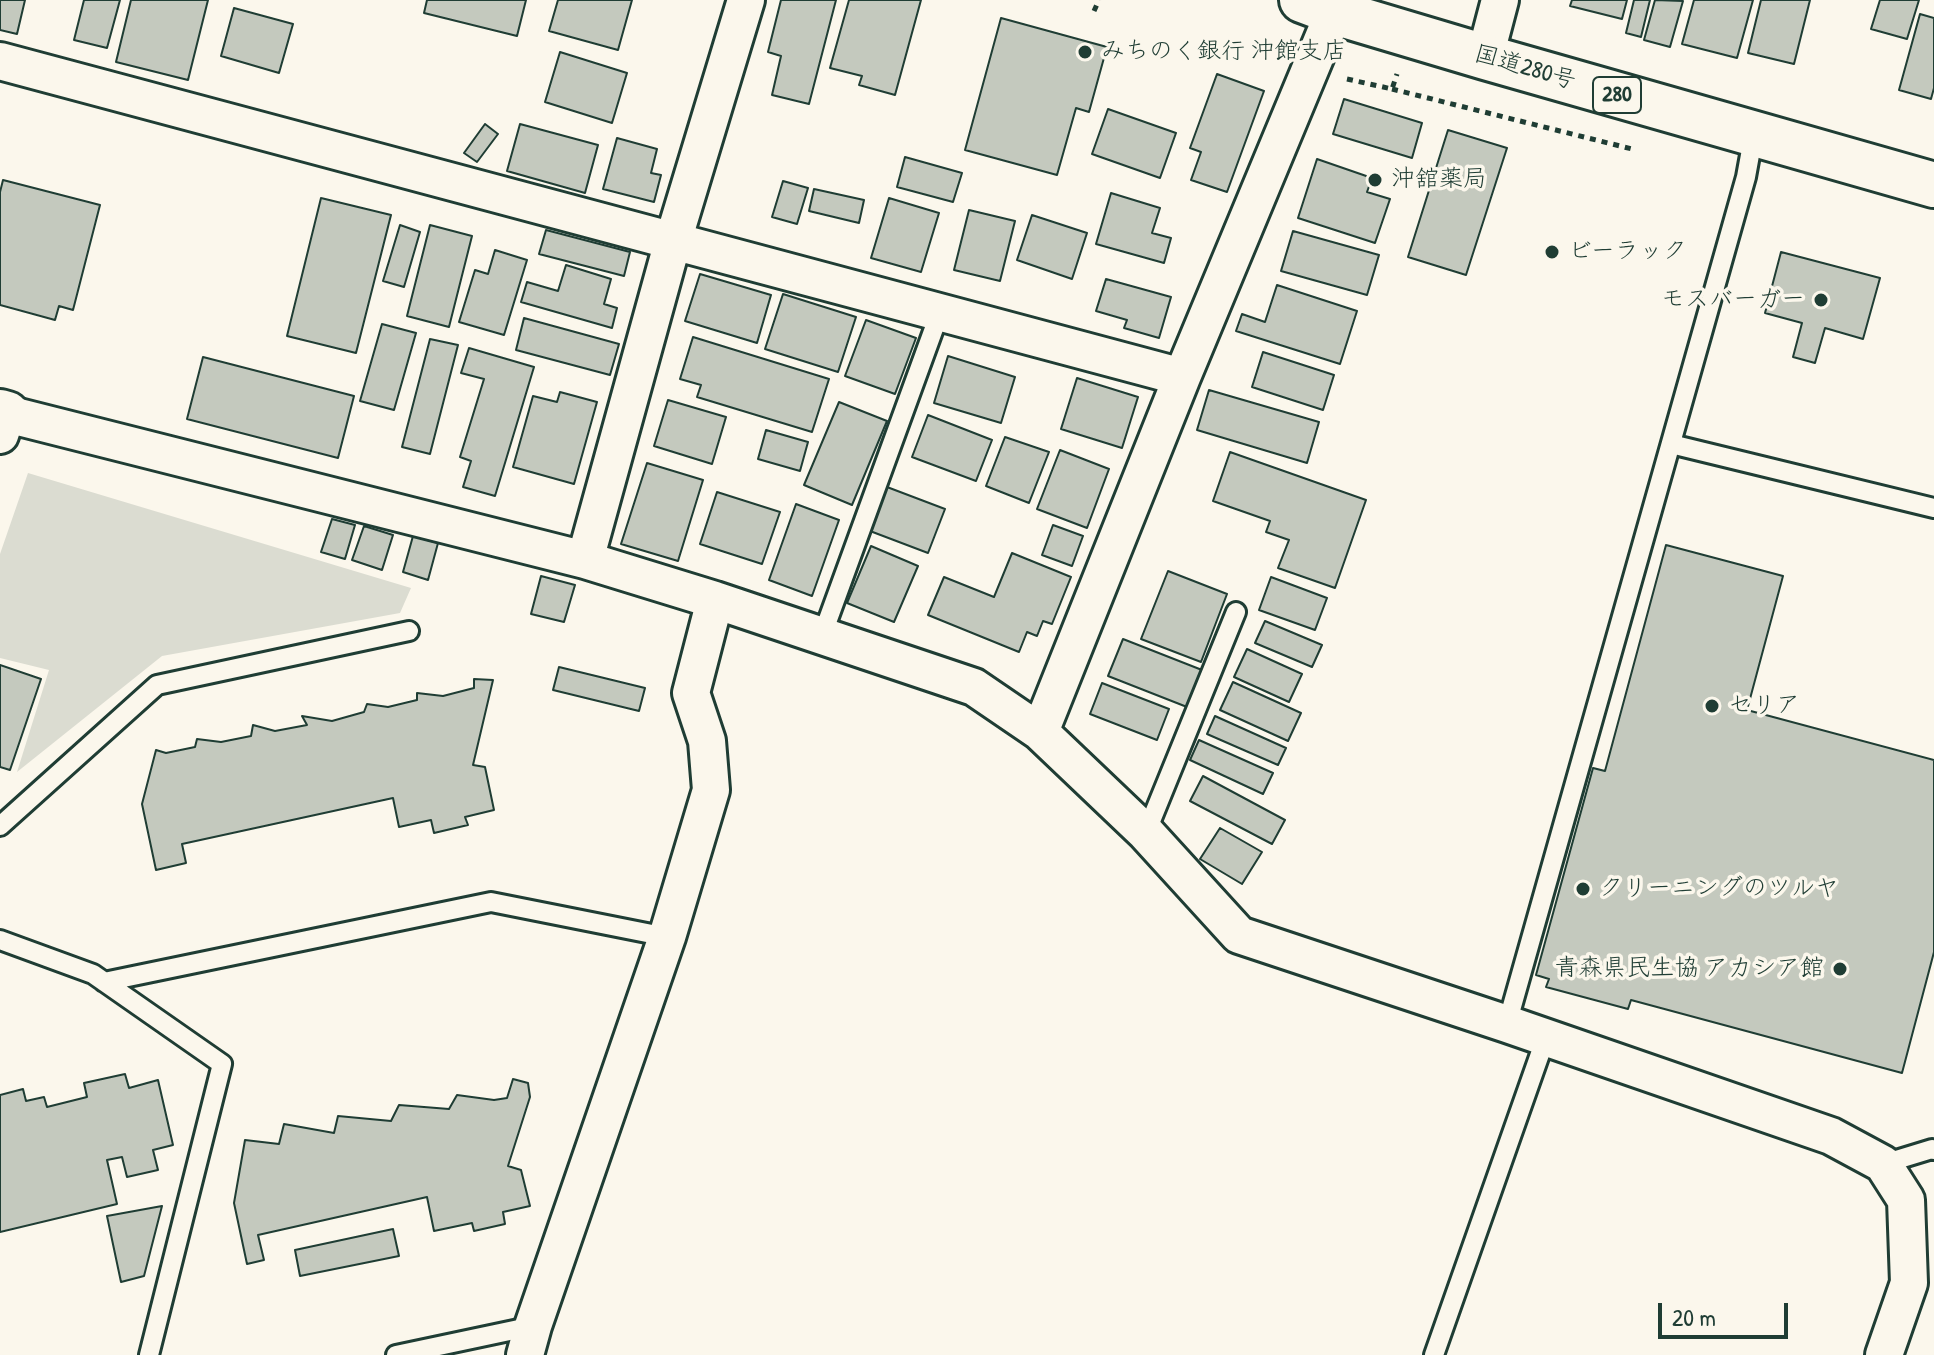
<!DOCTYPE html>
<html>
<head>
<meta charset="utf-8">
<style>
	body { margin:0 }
	#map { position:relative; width:1934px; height:1355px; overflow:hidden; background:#fbf7ec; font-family:"Patrick Hand",sans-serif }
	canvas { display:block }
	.scale { position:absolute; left:1658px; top:1303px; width:130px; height:36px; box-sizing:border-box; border:4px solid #1f3d34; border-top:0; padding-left:10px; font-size:24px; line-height:28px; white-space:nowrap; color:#1f3d34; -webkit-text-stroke:6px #fbf7ec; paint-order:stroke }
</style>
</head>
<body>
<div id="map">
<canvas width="1934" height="1355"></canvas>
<div class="scale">20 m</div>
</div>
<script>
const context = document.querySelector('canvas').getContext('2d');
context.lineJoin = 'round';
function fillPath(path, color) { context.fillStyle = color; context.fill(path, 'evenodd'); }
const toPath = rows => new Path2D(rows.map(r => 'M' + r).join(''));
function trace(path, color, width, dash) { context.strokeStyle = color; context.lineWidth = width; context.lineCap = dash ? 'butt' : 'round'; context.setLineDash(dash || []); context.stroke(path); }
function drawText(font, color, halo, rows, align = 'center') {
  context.font = font + ' "Patrick Hand","Klee One",sans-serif'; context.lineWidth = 7; context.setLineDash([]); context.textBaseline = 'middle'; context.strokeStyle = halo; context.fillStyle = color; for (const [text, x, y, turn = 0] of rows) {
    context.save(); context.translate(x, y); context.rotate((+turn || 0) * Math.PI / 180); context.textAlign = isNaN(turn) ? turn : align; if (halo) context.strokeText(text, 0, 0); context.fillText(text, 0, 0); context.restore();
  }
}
const green = toPath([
	[28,473,411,588,400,613,162,656,17,772,49,670,0,658,0,554]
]);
const building = toPath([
	[0,0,25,0,17,34,0,30,0,0],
	[84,0,120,0,107,48,74,40,84,0],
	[131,0,208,0,188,80,116,62,131,0],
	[427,0,526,0,517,36,424,13,427,0],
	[558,0,632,0,618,50,549,31,558,0],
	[781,0,836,0,809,104,772,95,781,56,768,52,781,0],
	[849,0,921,0,895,95,859,85,862,76,830,68,849,0],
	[1572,0,1627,0,1622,19,1570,6,1572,0],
	[1634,0,1650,0,1641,37,1626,33,1634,0],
	[1655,0,1683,1,1670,47,1644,40,1655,0],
	[1694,0,1753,0,1737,58,1682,44,1694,0],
	[1761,0,1810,0,1794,64,1748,53,1761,0],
	[1880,0,1919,0,1907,39,1871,29,1880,0],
	[234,8,293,24,279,73,221,56,234,8],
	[1920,14,1934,18,1934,88,1931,99,1899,90,1920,14],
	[1001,18,1107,47,1089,112,1076,108,1057,175,965,150,1001,18],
	[560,52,627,73,612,123,545,102,560,52],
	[1217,74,1264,91,1227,192,1191,180,1201,152,1190,148,1217,74],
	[1344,99,1422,123,1412,158,1333,134,1344,99],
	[1108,109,1176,133,1160,178,1092,154,1108,109],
	[485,124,498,134,477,162,464,153,485,124],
	[520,124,598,145,585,193,507,171,520,124],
	[1448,130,1507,148,1466,275,1408,257,1448,130],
	[617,138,657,149,651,173,661,175,654,202,603,189,617,138],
	[905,157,962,173,953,202,897,187,905,157],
	[1317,159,1372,178,1367,192,1390,199,1375,243,1298,218,1317,159],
	[3,180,100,205,73,310,59,306,55,320,0,305,0,192,3,180],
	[783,181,808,188,797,224,772,217,783,181],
	[814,189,864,200,859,223,809,211,814,189],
	[1111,193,1160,208,1152,233,1171,238,1164,263,1096,244,1111,193],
	[321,198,391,215,356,353,287,336,321,198],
	[889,198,939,213,921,272,871,258,889,198],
	[969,210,1015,221,1000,281,954,270,969,210],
	[1032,215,1087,233,1072,279,1017,260,1032,215],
	[400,225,420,232,404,287,383,281,400,225],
	[430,225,472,236,449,327,407,316,430,225],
	[546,230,630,252,624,276,539,254,546,230],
	[1293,231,1379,255,1367,295,1281,271,1293,231],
	[495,250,527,260,504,335,459,322,475,270,488,274,495,250],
	[1781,252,1880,278,1863,339,1825,328,1815,363,1793,357,1802,323,1765,313,1781,252],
	[566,265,611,279,604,304,617,308,612,328,521,302,527,282,558,291,566,265],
	[700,274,771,295,757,343,685,321,700,274],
	[1106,279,1171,297,1159,338,1124,328,1127,320,1096,311,1106,279],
	[1277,285,1357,311,1340,364,1236,331,1242,314,1265,322,1277,285],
	[783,294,856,317,838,372,765,349,783,294],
	[524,318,619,344,610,375,516,350,524,318],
	[866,320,916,338,895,394,845,376,866,320],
	[382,324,416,333,394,410,360,401,382,324],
	[693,337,829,379,812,432,697,397,701,385,680,379,693,337],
	[430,339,458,345,430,454,402,447,430,339],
	[469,348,534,367,495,496,463,487,471,461,460,457,484,379,461,373,469,348],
	[1263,352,1334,375,1323,410,1252,387,1263,352],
	[948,356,1015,377,1001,423,934,403,948,356],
	[203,357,354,396,338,458,187,419,203,357],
	[1077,378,1138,397,1122,448,1061,429,1077,378],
	[1209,390,1319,422,1307,463,1197,430,1209,390],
	[560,392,597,402,574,484,513,467,533,396,557,402,560,392],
	[668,400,726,417,712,464,654,446,668,400],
	[839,402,887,421,852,505,804,485,839,402],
	[928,415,992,440,976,481,912,457,928,415],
	[766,430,808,442,800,471,758,459,766,430],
	[1005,437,1049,452,1029,503,986,486,1005,437],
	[1060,450,1109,469,1087,528,1037,509,1060,450],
	[1230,452,1366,500,1335,588,1278,568,1289,540,1266,532,1270,521,1213,501,1230,452],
	[647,463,703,480,678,561,621,544,647,463],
	[887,487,945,509,928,553,870,531,887,487],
	[717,492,780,512,762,564,700,544,717,492],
	[796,504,839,520,812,596,769,580,796,504],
	[332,519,355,525,345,559,321,552,332,519],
	[1053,525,1083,536,1072,566,1042,555,1053,525],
	[364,526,393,535,382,570,352,560,364,526],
	[413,536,438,543,428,580,403,572,413,536],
	[1666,545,1783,576,1747,710,1934,760,1934,952,1902,1073,1631,1000,1628,1009,1546,987,1549,979,1536,975,1593,768,1605,771,1666,545],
	[871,546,918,566,894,622,847,603,871,546],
	[1012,553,1071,577,1052,624,1043,621,1037,636,1027,632,1019,652,928,615,944,577,994,597,1012,553],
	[1168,571,1227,594,1201,662,1141,639,1168,571],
	[541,576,575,585,564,622,531,614,541,576],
	[1271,577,1327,598,1315,630,1259,610,1271,577],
	[1265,621,1322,645,1312,667,1255,643,1265,621],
	[1123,639,1202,670,1187,707,1108,676,1123,639],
	[1247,649,1302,674,1289,702,1234,677,1247,649],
	[0,665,41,679,10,770,0,767,0,665],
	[559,667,645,688,639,711,553,690,559,667],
	[474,679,493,680,473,765,485,767,494,810,465,817,468,825,434,833,431,820,399,827,393,798,182,844,186,863,156,870,142,804,156,750,166,753,195,747,197,739,221,742,251,736,253,725,275,731,307,725,302,716,332,721,364,712,367,704,388,707,417,700,417,693,443,696,474,688,474,679],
	[1233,682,1301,713,1288,741,1220,710,1233,682],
	[1102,683,1169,709,1157,740,1090,714,1102,683],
	[1215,716,1286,748,1278,765,1207,734,1215,716],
	[1199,740,1273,773,1263,794,1190,760,1199,740],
	[1203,776,1285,820,1272,844,1190,801,1203,776],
	[1220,828,1262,852,1242,884,1200,859,1220,828],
	[125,1074,129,1088,158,1080,173,1145,153,1150,158,1170,127,1177,122,1157,107,1160,117,1204,0,1232,0,1095,23,1089,26,1101,44,1097,47,1107,87,1097,84,1083,125,1074],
	[513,1079,528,1083,530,1097,508,1166,521,1170,530,1206,503,1212,505,1224,474,1231,472,1223,434,1231,427,1197,258,1235,264,1260,247,1264,234,1203,245,1140,279,1144,284,1124,334,1133,338,1116,391,1121,399,1105,449,1109,457,1095,494,1100,507,1098,513,1079],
	[162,1206,144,1276,121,1282,107,1216,162,1206],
	[393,1229,399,1256,300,1276,295,1250,393,1229]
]);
const path = toPath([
	[1094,11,1099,0],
	[1347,79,1392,89,1397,74],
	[1392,89,1636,150]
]);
const lane = toPath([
	[1671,444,1934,508],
	[822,636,940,312],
	[0,826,157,685,409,631],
	[1146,833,1236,612],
	[0,940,93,974,222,1064,149,1355],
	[104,982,491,902,667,937],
	[1507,1024,1746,177,1754,133],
	[1883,1164,1932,1149,1934,1150],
	[396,1355,533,1326],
	[1434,1355,1546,1037]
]);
const street = toPath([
	[1485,57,1500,0],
	[0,61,1182,377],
	[0,435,7,414,585,560,715,600,974,687,1040,732,1146,833,1239,935,1507,1024,1831,1136,1883,1164,1906,1200,1909,1283,1884,1355],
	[585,560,673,241,746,0],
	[1040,732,1182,377,1334,12],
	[525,1355,533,1326,667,937,711,790,707,741,691,693,715,600]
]);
const secondary = toPath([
	[0,412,7,414]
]);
const highway = toPath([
	[1302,0,1334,12,1485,57,1934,185]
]);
const markers = [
	[1085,52,8,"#1f3d34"],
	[1375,180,8,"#1f3d34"],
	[1552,252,8,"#1f3d34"],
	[1821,300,8,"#1f3d34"],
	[1712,706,8,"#1f3d34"],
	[1583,889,8,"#1f3d34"],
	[1840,969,8,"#1f3d34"]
];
const shields = [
	[1617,95,48]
];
const shieldNames = [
	["280",1617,95]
];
const poiNames = [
	["みちのく銀行 沖館支店",1101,52],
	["沖舘薬局",1391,180],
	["ビーラック",1568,252],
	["モスバーガー",1805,300,"right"],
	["セリア",1728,706],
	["クリーニングのツルヤ",1599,889],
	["青森県民生協 アカシア館",1824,969,"right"]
];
const streetNames = [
	["国道280号",1525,68,16]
];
fillPath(green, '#dbdcd1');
fillPath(building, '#c4c9be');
trace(building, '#1f3d34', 2);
trace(lane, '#1f3d34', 24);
trace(street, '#1f3d34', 42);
trace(secondary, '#1f3d34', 50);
trace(highway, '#1f3d34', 50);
trace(path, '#1f3d34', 5, [6, 6]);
trace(lane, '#fbf7ec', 18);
trace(street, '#fbf7ec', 36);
trace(secondary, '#fbf7ec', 44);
trace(highway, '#fbf7ec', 44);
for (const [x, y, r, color] of markers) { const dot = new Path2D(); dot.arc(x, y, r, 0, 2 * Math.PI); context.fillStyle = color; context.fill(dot); trace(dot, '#fbf7ec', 3); }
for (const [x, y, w] of shields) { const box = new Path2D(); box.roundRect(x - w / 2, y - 18, w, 36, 6); context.fillStyle = '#fbf7ec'; context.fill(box); trace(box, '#1f3d34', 2); }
drawText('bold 22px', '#1f3d34', null, shieldNames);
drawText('24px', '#1f3d34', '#fbf7ec', poiNames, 'left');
drawText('24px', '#1f3d34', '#fbf7ec', streetNames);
</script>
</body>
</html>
